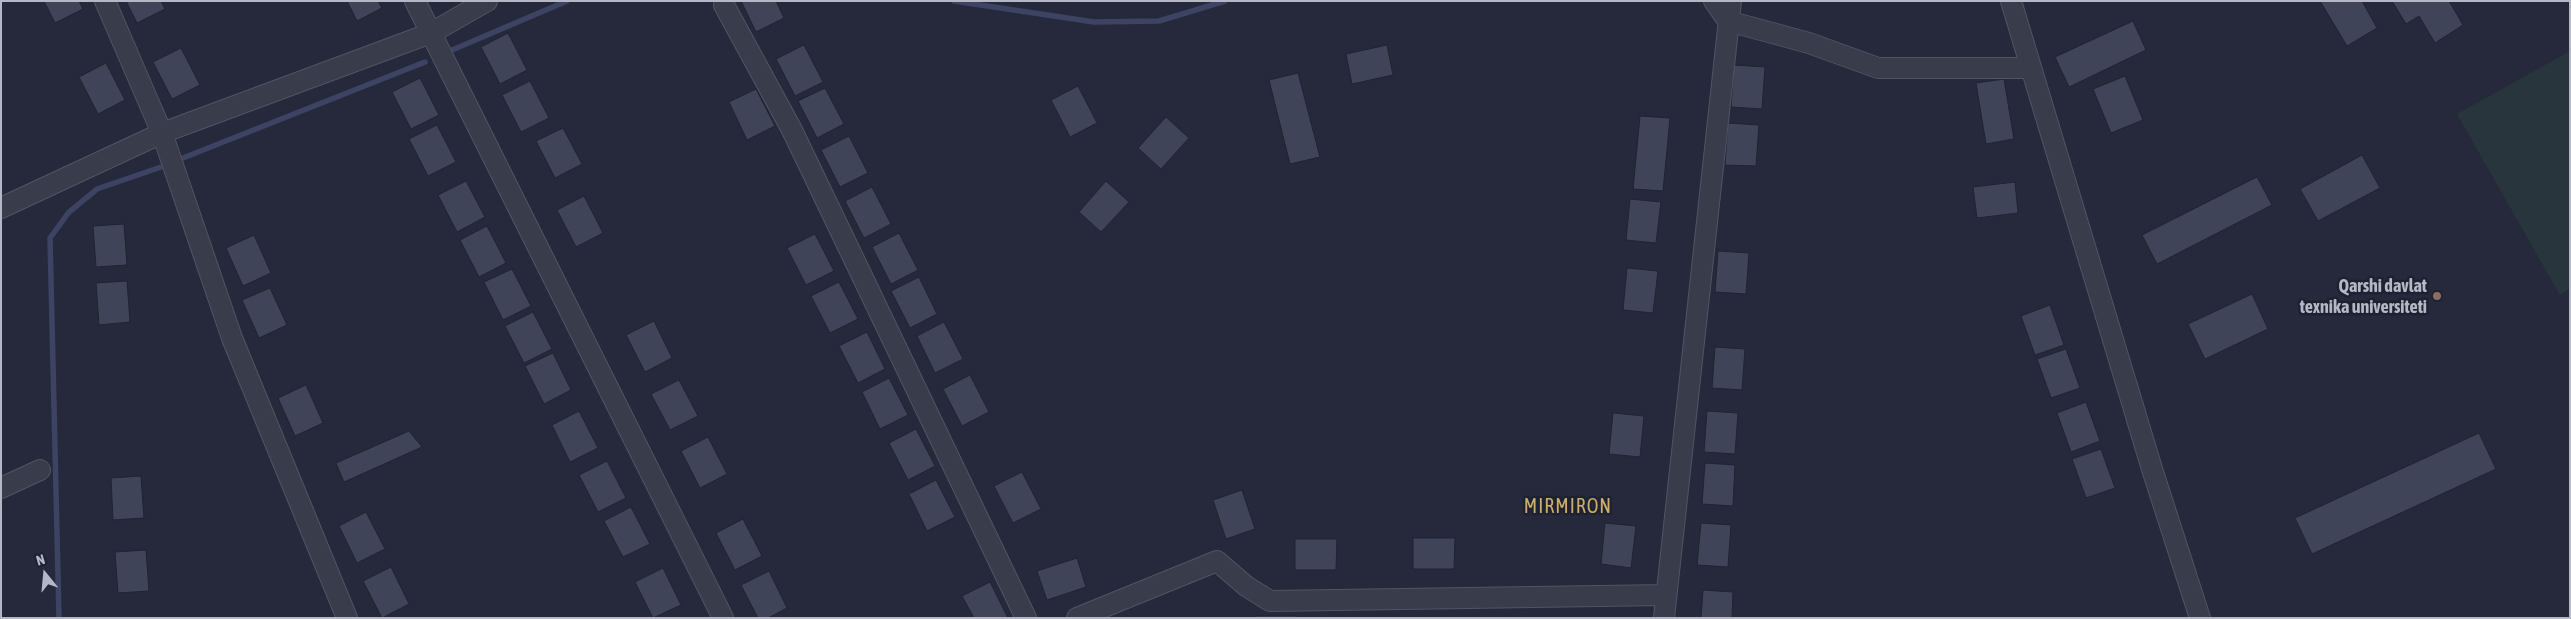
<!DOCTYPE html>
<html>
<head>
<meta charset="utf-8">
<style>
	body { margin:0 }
	#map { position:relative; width:2571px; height:619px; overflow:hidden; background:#26293b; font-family:"Asap Condensed",sans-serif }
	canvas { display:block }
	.frame { position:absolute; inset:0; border:2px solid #b5b7c7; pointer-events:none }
	.north { position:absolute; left:20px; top:549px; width:50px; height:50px; -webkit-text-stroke:4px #1e2130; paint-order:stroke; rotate:343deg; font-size:14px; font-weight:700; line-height:20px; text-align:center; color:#b5b7c7 }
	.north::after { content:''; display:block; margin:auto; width:18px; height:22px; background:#b5b7c7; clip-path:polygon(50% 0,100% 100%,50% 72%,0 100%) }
</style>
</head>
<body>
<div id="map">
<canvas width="2571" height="619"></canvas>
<div class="frame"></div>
<div class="north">N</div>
</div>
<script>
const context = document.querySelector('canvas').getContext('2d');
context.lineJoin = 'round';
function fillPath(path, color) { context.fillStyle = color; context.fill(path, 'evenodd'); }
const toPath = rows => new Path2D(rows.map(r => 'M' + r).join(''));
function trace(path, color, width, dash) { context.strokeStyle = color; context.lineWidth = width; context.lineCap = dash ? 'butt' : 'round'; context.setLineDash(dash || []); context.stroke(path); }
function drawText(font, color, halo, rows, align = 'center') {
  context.font = font + ' "Asap Condensed",sans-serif'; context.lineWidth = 5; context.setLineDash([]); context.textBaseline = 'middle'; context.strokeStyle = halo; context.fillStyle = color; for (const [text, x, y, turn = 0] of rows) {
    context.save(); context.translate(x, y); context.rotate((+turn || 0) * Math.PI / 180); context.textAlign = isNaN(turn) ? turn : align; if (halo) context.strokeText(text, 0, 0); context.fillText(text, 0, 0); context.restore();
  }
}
const green = toPath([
	[2570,51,2570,289,2560,295,2457,114]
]);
const stream = toPath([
	[954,1,1094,22,1159,21,1225,1],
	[452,50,567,1],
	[183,158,425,62],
	[59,618,50,238,69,212,97,189,161,167]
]);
const building = toPath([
	[44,1,79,1,83,9,55,23,44,1],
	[126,1,161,1,165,9,137,23,126,1],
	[347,1,378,1,382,8,357,21,347,1],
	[741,1,776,1,784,18,756,32,741,1],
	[2320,1,2362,1,2377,28,2347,46,2320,1],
	[2392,1,2449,1,2463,25,2435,43,2419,16,2406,24,2392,1],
	[2133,21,2146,50,2069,87,2055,57,2133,21],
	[508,33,527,70,500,84,481,47,508,33],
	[804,45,823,82,795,96,776,59,804,45],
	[1387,45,1393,75,1352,84,1346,54,1387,45],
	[181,48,200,85,172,99,153,62,181,48],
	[106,63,125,100,98,114,79,77,106,63],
	[1734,65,1765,67,1762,109,1731,107,1734,65],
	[1298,73,1320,157,1290,164,1269,80,1298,73],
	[2125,76,2143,120,2111,133,2093,89,2125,76],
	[420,78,439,115,411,129,392,92,420,78],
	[2004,79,2014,139,1986,144,1976,83,2004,79],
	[530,81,549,118,521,132,502,95,530,81],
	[1078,86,1097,123,1070,137,1051,100,1078,86],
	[825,88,844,124,817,138,798,101,825,88],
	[756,89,775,126,747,140,729,102,756,89],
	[1640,116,1670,118,1663,191,1633,189,1640,116],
	[1166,117,1189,138,1161,169,1138,148,1166,117],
	[1728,123,1759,125,1756,166,1725,165,1728,123],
	[437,125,456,162,428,176,409,139,437,125],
	[563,128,582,164,555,178,536,141,563,128],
	[849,136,868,173,840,187,821,150,849,136],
	[2362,155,2380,188,2318,221,2300,189,2362,155],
	[2257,177,2272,205,2157,264,2142,235,2257,177],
	[466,181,485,217,457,232,438,195,466,181],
	[1106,181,1129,202,1101,232,1079,212,1106,181],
	[2015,182,2018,213,1977,218,1973,187,2015,182],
	[872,187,891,224,864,238,845,201,872,187],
	[584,196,603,233,576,247,557,210,584,196],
	[1630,199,1661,202,1656,243,1626,240,1630,199],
	[124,224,127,265,96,267,93,226,124,224],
	[487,226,506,263,479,277,460,240,487,226],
	[899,233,918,270,891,284,872,247,899,233],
	[815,234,834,271,806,285,787,248,815,234],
	[254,235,271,273,243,286,226,248,254,235],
	[1718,251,1749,253,1746,294,1715,292,1718,251],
	[1627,268,1658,271,1653,313,1623,310,1627,268],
	[512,269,531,306,503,320,484,282,512,269],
	[919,277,937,314,910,328,891,291,919,277],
	[127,281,130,322,99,325,96,283,127,281],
	[839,282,858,319,830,333,811,296,839,282],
	[270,288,287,325,259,338,242,300,270,288],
	[2252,294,2268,329,2205,359,2188,324,2252,294],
	[2050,305,2064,345,2035,355,2021,316,2050,305],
	[533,312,552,349,524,363,505,326,533,312],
	[654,321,672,358,645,372,626,335,654,321],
	[944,322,963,359,935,373,917,336,944,322],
	[867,332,885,369,858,383,839,346,867,332],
	[1715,347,1745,349,1742,390,1712,388,1715,347],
	[2066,349,2080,388,2051,398,2037,359,2066,349],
	[553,353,571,390,544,404,525,366,553,353],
	[970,375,989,412,962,426,943,389,970,375],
	[889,378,908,415,880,429,862,392,889,378],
	[679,380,698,416,670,430,651,394,679,380],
	[306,385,323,423,295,436,278,398,306,385],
	[2086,402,2100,441,2071,452,2057,413,2086,402],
	[579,411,598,448,570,462,552,425,579,411],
	[1707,411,1738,413,1735,454,1704,452,1707,411],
	[1613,413,1644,416,1640,457,1609,454,1613,413],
	[916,429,935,466,908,480,889,443,916,429],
	[409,431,422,447,344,482,336,463,409,431],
	[2479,433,2496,469,2312,554,2295,518,2479,433],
	[708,437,727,474,700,488,681,451,708,437],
	[2101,449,2115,488,2086,498,2072,459,2101,449],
	[607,461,626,498,598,512,579,475,607,461],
	[1705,463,1735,465,1733,506,1702,504,1705,463],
	[1022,472,1041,509,1013,523,994,486,1022,472],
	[141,476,144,518,113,520,111,478,141,476],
	[936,480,955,517,927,531,909,494,936,480],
	[1242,490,1255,529,1226,539,1213,500,1242,490],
	[631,507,650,544,623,557,604,521,631,507],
	[366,512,385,549,357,563,339,526,366,512],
	[743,519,762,556,735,570,716,533,743,519],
	[1605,523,1636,526,1631,568,1601,564,1605,523],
	[1701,523,1731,525,1728,567,1697,565,1701,523],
	[1413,538,1455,538,1454,569,1413,569,1413,538],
	[1295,539,1337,539,1336,570,1295,570,1295,539],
	[146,550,149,591,118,593,115,552,146,550],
	[1077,558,1086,587,1047,600,1037,571,1077,558],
	[391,567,409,604,382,618,363,581,391,567],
	[663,568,681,605,653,618,635,582,663,568],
	[769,571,787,608,768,618,758,618,741,585,769,571],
	[990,582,1008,618,974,618,962,596,990,582],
	[1703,590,1733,592,1732,618,1701,618,1703,590],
	[1256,616,1298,616,1298,618,1256,618,1256,616]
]);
const minor = toPath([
	[105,1,162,133,232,338,347,618],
	[415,1,723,618],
	[1714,1,1728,21,1809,43,1878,68,2031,68],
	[2011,1,2152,469,2200,618],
	[724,5,792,130,1026,618],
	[1,208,162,133,431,33,487,1],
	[1,488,40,470],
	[1077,618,1217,561,1246,586,1270,601,1665,595],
	[1664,618,1731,1]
]);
const markers = [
	[2437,296,5,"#8d6e63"]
];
const poiNames = [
	["Qarshi davlat",2427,286],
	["texnika universiteti",2427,307]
];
const quarterNames = [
	["MIRMIRON",1568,507]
];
fillPath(green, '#28353c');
trace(stream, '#3d4363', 5.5);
fillPath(building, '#404459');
trace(building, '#202332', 1);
trace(minor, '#515463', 22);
trace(minor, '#393c4b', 20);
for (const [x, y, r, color] of markers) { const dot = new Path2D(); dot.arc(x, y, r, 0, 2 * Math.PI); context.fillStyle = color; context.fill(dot); trace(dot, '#1e2130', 2); }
drawText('bold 18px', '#b5b7c7', '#1e2130', poiNames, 'right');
context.letterSpacing = '1px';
drawText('20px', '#cbad6c', '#1e2130', quarterNames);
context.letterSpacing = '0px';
</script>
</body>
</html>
